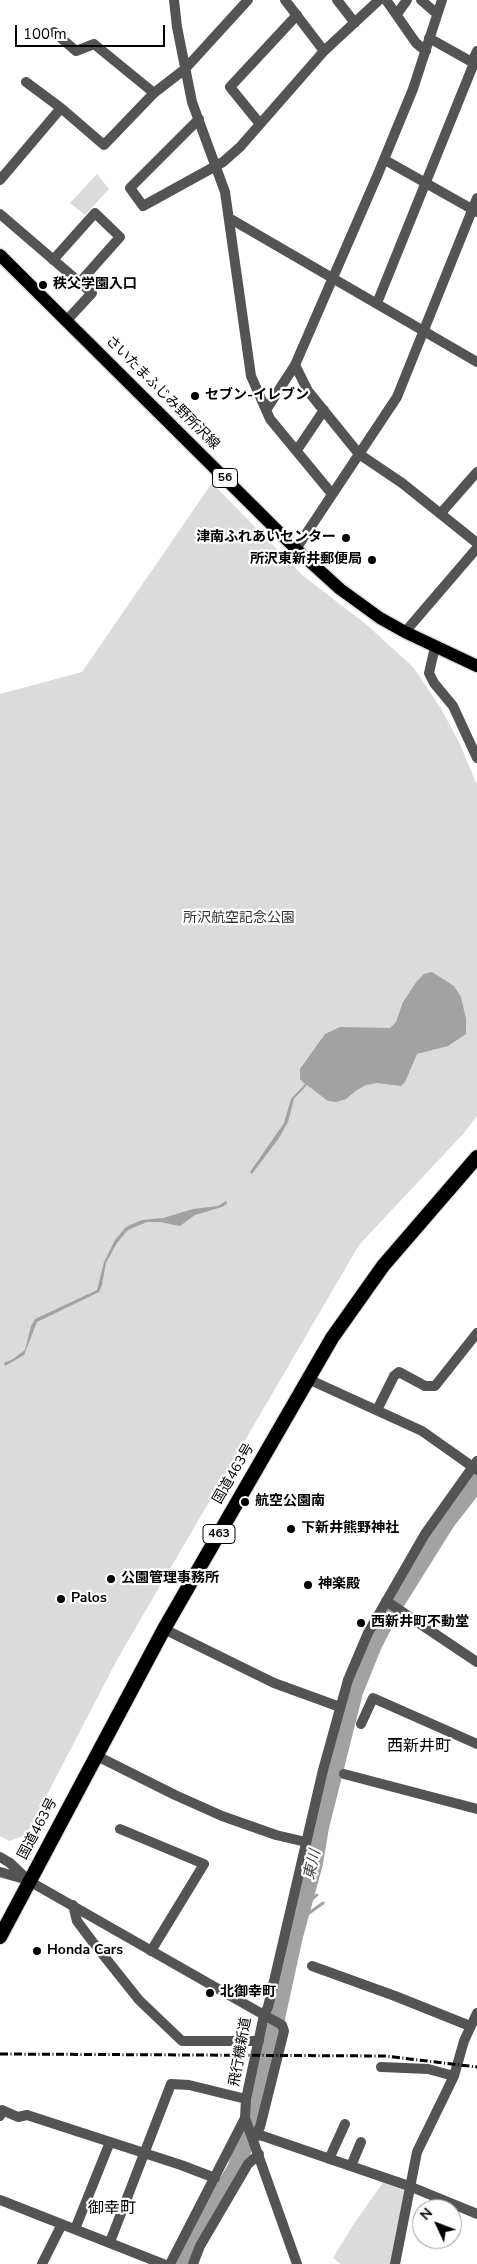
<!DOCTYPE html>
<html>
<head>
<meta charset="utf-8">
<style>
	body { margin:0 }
	#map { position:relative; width:477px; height:2264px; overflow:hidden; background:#fff; font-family:"Nunito Sans",sans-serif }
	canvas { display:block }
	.north { position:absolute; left:412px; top:2199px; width:50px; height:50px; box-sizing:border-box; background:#fff; border:1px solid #999; border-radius:50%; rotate:313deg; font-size:14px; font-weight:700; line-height:20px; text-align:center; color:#000 }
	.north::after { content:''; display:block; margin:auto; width:18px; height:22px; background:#000; clip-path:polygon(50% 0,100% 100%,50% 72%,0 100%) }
	.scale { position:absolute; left:15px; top:25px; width:150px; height:22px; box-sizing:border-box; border:2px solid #000; border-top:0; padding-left:6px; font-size:15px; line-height:18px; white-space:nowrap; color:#000; -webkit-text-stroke:4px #fff; paint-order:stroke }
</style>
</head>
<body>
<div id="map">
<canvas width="477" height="2264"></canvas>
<div class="north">N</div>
<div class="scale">100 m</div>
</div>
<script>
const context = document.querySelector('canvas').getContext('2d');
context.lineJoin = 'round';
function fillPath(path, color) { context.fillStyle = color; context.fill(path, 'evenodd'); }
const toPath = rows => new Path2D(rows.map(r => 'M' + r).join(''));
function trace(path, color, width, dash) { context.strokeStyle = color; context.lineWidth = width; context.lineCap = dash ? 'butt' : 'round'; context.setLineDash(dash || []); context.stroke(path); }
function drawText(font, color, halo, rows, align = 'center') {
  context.font = font + ' "Nunito Sans","Noto Sans JP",sans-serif'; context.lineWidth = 4.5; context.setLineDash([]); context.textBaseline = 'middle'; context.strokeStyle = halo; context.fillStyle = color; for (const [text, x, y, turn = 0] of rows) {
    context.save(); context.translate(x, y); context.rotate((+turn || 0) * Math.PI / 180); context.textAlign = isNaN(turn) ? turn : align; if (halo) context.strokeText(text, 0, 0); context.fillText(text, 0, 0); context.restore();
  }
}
const green = toPath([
	[97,174,109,189,85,215,70,203],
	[212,483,302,575,367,625,414,668,440,707,459,742,477,785,477,1116,464,1133,359,1245,118,1658,26,1835,9,1841,0,1836,0,694,82,672],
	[384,2181,406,2187,391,2264,341,2264,333,2258,353,2225]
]);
const water = toPath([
	[432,972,454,986,461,997,466,1019,466,1034,448,1046,417,1054,405,1082,401,1086,377,1083,366,1085,357,1090,346,1099,336,1102,328,1101,307,1085,294,1099,288,1122,279,1138,252,1174,250,1172,284,1123,291,1099,305,1084,300,1079,300,1069,325,1034,340,1027,390,1028,396,1022,403,1002,417,981,424,974],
	[226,1201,227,1204,222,1207,195,1215,180,1226,160,1222,147,1222,128,1230,117,1243,106,1263,102,1285,99,1292,37,1322,24,1355,5,1366,4,1363,13,1359,25,1350,31,1326,35,1319,97,1290,104,1262,115,1240,126,1227,142,1220,163,1218,193,1209,218,1206]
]);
const stream = toPath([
	[302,1906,317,1895],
	[298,1921,323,1903]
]);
const river = toPath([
	[183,2264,208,2215,236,2169,256,2110,294,1936,314,1863,320,1827,354,1692,373,1645,391,1610,446,1522,477,1482]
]);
const minor = toPath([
	[174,0,177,27,192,102,225,192,251,376,270,419,332,494],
	[285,0,324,51],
	[337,0,355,23],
	[386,0,416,43,426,51],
	[421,0,436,13],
	[397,14,407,0],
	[54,32,76,51,94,44,154,93],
	[429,38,477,65],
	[472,62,477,51],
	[26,82,61,108,104,145,154,93,185,69,248,0],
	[199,119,130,188,143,206,223,162,240,147,324,51,379,0],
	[260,124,230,87,297,15],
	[385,160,477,212],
	[0,180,61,108],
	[0,214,92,293,67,320],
	[229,218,477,362],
	[53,260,95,213,120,237,80,282],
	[377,303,474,63],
	[295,365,308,391,359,454,402,483,477,543],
	[266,410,295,365,378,174,413,89,442,0],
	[297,450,324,410],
	[441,513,477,472],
	[405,632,477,548],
	[435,647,429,673,434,683,453,706,477,758],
	[308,1379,422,1431,477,1470],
	[377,1410,394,1376,399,1372,425,1386,435,1386,477,1333],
	[386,1601,477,1662],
	[164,1629,274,1683,340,1707],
	[361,1724,373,1698,477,1744],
	[95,1755,175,1795,222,1816,276,1835,306,1842],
	[344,1774,477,1809],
	[120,1829,204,1864,151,1951],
	[73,1905,77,1921,92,1941,139,2000,182,2041,259,2041],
	[312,1966,395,1996,470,2026],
	[381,2067,428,2069,454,2076],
	[0,2116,2,2110,18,2117,27,2115,181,2165,215,2178],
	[253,2138,260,2135,409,2186,477,2214],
	[253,2138,260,2127,284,2031,282,2025,264,2015],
	[329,2159,345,2124],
	[351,2166,361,2142],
	[0,2200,163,2264],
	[75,2229,110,2142],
	[110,2242,171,2084,189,2085,246,2099],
	[42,2264,62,2224],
	[170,2264,245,2118,246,2099,264,2015,268,2007,323,1770,348,1680,368,1633,425,1534,477,1461],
	[193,2264,200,2246,248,2164,259,2154],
	[395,2264,417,2152,454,2076,464,2041,477,2013]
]);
const tertiary = toPath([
	[296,549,397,397,477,198],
	[0,1857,10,1863,29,1881,264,2015],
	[0,1872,28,1880],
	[245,2118,297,2264]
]);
const primary = toPath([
	[0,255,296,549,340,589,380,618,405,632,477,666]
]);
const trunk = toPath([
	[0,1937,164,1629,332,1338,383,1266,477,1157]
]);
const rail = toPath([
	[0,2054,385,2056,477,2067]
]);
const markers = [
	[43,285,5,"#000"],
	[195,396,5,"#000"],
	[346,538,5,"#000"],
	[372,560,5,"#000"],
	[245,1502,5,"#000"],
	[291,1529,5,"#000"],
	[111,1579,5,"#000"],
	[308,1585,5,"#000"],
	[61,1599,5,"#000"],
	[361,1623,5,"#000"],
	[37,1951,5,"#000"],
	[210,1993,5,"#000"]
];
const shields = [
	[225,478,25],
	[219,1534,32]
];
const shieldNames = [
	["56",225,478],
	["463",219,1534]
];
const poiNames = [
	["秩父学園入口",53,285],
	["セブン-イレブン",205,396],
	["津南ふれあいセンター",336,538,"right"],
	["所沢東新井郵便局",362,560,"right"],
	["航空公園南",255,1502],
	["下新井熊野神社",301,1529],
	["公園管理事務所",121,1579],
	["神楽殿",318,1585],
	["Palos",71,1599],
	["西新井町不動堂",371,1623],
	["Honda Cars",47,1951],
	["北御幸町",220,1993]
];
const streetNames = [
	["さいたまふじみ野所沢線",162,393,45],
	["国道463号",234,1474,-60],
	["国道463号",38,1829,-62],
	["飛行機新道",241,2052,-80]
];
const parkNames = [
	["所沢航空記念公園",239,919]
];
const waterNames = [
	["東川",313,1865,-77]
];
const quarterNames = [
	["西新井町",419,1747],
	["御幸町",112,2209]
];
fillPath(green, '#dbdbdb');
fillPath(water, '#a2a2a2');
trace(stream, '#a2a2a2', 3);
trace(river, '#a2a2a2', 18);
trace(primary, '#dbdbdb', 15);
trace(trunk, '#dbdbdb', 16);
trace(minor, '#545454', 10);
trace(tertiary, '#545454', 10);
trace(primary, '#000', 12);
trace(trunk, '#000', 14);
trace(rail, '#000', 3, [8, 2.5, 1, 2.5]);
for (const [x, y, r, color] of markers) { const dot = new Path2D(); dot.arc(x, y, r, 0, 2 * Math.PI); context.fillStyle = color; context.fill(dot); trace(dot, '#fff', 2); }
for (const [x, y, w] of shields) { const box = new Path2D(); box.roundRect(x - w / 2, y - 9.5, w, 19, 4); context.fillStyle = '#fff'; context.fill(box); trace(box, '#000', 1); }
drawText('bold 12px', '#000', null, shieldNames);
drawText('bold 14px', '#000', '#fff', poiNames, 'left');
drawText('14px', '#000', '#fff', streetNames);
drawText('14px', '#323232', '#fff', parkNames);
drawText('italic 15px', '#434343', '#fff', waterNames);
drawText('16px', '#000', '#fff', quarterNames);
</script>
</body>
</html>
